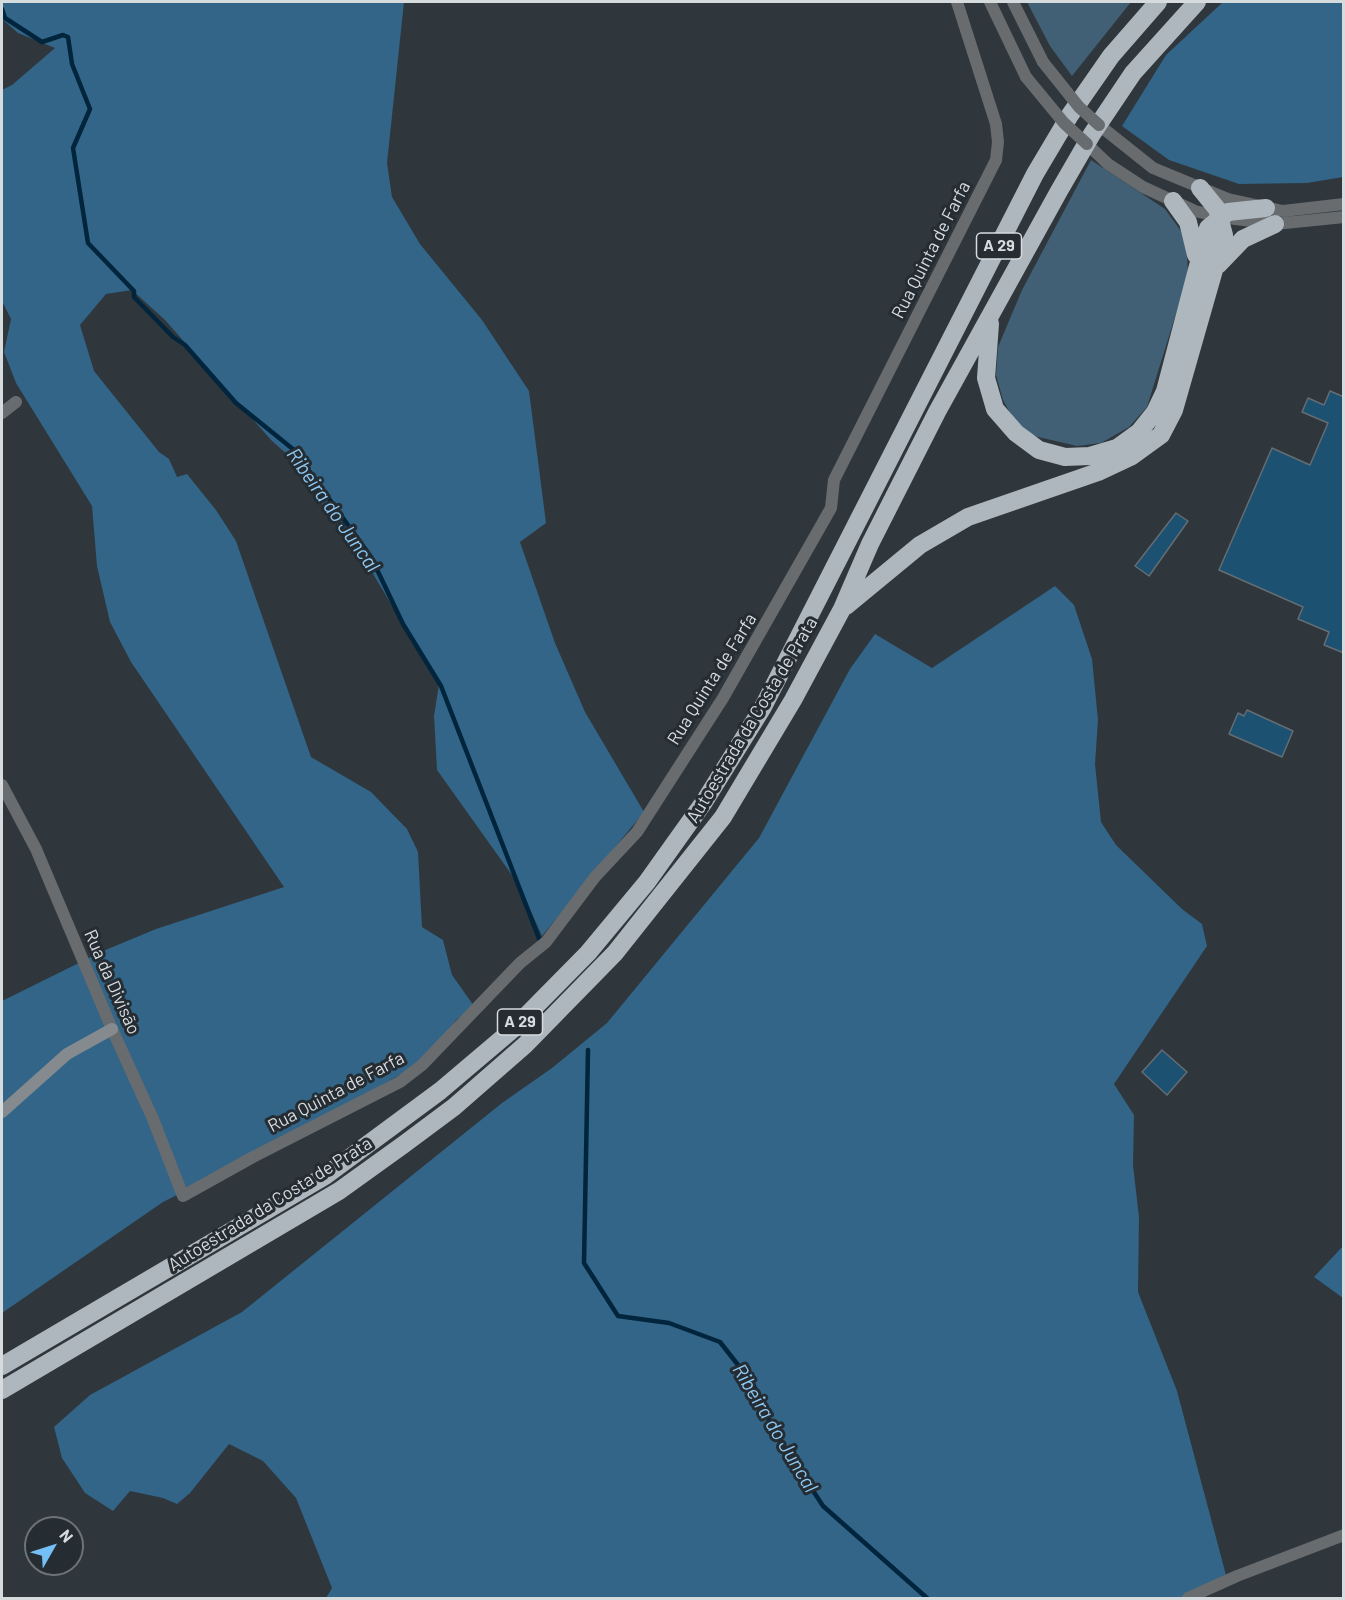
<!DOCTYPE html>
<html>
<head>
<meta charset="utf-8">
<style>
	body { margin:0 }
	#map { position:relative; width:1345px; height:1600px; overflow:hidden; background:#2f363c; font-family:Barlow,sans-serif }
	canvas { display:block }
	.frame { position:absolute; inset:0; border:3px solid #d6dbde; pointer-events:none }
	.north { position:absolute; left:24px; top:1516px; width:60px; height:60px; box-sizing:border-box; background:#252c32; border:2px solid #6c7277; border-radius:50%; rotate:51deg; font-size:16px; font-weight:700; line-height:24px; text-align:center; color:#d6dbde }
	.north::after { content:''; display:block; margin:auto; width:21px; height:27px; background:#74c0f6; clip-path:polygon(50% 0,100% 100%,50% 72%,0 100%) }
</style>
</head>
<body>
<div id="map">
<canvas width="1345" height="1600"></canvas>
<div class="frame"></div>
<div class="north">N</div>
</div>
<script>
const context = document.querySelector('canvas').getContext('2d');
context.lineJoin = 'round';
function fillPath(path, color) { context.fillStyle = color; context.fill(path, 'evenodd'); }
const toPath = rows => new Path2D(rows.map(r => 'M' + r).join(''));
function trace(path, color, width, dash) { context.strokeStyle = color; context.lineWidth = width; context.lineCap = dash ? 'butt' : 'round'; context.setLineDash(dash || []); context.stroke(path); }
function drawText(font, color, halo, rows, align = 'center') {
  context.font = font + ' Barlow,sans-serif'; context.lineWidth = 6; context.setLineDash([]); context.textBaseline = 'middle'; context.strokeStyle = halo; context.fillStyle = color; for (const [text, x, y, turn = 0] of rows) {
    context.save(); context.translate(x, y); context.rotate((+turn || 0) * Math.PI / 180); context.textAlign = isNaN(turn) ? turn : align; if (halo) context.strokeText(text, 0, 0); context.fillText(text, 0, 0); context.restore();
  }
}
const green = toPath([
	[1027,2,1131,2,1072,76,1050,46],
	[1091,160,1165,209,1181,231,1187,253,1188,275,1147,407,1129,427,1101,443,1077,446,1034,436,1014,420,1003,400,996,375,998,347,1022,290]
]);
const forest = toPath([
	[2,2,404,2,387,163,392,197,420,244,482,320,529,391,546,523,520,542,555,643,585,712,644,812,542,936,519,885,437,770,434,716,439,684,354,542,327,513,299,465,271,440,165,320,132,290,106,294,80,325,94,371,159,452,169,459,177,477,187,474,216,510,236,541,311,757,371,792,407,829,418,852,422,927,443,940,452,975,474,1006,456,1020,442,1039,412,1068,269,1149,163,1202,2,1313,2,1001,103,951,156,929,284,887,131,662,110,622,97,566,92,506,16,383,4,352,11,319,2,301,2,90,12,85,55,48,18,33,2,19],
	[1223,2,1343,2,1343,177,1307,183,1239,184,1169,160,1122,126,1166,55],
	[1055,586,1074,605,1092,659,1098,720,1095,764,1101,822,1116,845,1182,909,1202,924,1207,946,1114,1084,1134,1115,1133,1165,1139,1217,1138,1292,1177,1391,1226,1575,1196,1598,326,1598,332,1588,296,1498,263,1461,229,1444,190,1493,177,1504,163,1498,130,1491,113,1511,85,1493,62,1458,54,1427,90,1395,242,1312,502,1103,552,1068,607,1023,759,838,850,669,875,634,932,668],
	[1343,1246,1343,1298,1314,1277]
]);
const stream = toPath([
	[2,9,5,18,42,42,63,35,68,37,72,64,90,109,73,148,88,243,134,291,134,297,173,337,185,345,236,403,294,450,371,557,403,624,441,686,540,941],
	[588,1050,584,1263,618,1316,669,1323,720,1342,753,1384,774,1431,823,1506,927,1598]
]);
const building = toPath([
	[1330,391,1344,397,1344,653,1324,645,1329,632,1298,619,1303,607,1219,570,1272,448,1310,465,1328,423,1302,412,1308,398,1324,405,1330,391],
	[1176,513,1188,521,1149,576,1135,566,1176,513],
	[1247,710,1293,731,1282,757,1229,734,1238,713,1244,716,1247,710],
	[1162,1050,1187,1072,1167,1095,1142,1072,1162,1050]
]);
const minor = toPath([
	[2,413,16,402],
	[112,1029,153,1119,183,1196,253,1157,400,1082,422,1065,520,963,546,942,595,877,637,832,723,698,831,508,834,480,996,160,998,142,996,124,957,2],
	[1188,1598,1237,1576,1344,1535]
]);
const tertiary = toPath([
	[990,2,1026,77],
	[1013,2,1043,62],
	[1099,125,1153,168,1228,199,1283,211,1344,204],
	[1087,144,1108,164,1143,187,1195,211,1220,217,1275,224,1344,217],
	[2,785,36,849,112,1029]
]);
const secondary = toPath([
	[2,1112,67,1054,112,1029]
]);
const motorway = toPath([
	[1173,201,1188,222,1196,255],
	[1218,265,1243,239,1275,224],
	[990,324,986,378,995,409,1016,433,1039,450,1065,457,1090,456,1117,448,1139,432,1155,412,1165,391,1208,228,1228,212,1266,208],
	[846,606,920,545,968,517,1098,472,1132,456,1161,435,1174,410,1224,235,1217,209,1200,188],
	[2,1366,325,1176,440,1091,512,1030,588,953,647,882,704,802,763,707,1035,174,1070,115,1111,56,1158,2],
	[2,1390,339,1191,403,1145,454,1107,525,1045,615,953,723,817,793,700,842,609,870,544,937,412,1059,191,1092,134,1133,73,1197,2]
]);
const tertiaryBridge = toPath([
	[1043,62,1079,107,1099,125],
	[1026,77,1064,123,1087,144]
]);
const shields = [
	[999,246,45],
	[520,1022,45]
];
const shieldNames = [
	["A 29",999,246],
	["A 29",520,1022]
];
const streetNames = [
	["Rua Quinta de Farfa",931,250,-63],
	["Rua Quinta de Farfa",712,679,-58],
	["Autoestrada da Costa de Prata",752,720,-59],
	["Rua da Divisão",112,982,66],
	["Rua Quinta de Farfa",336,1092,-28],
	["Autoestrada da Costa de Prata",270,1204,-32]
];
const waterNames = [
	["Ribeira do Juncal",333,510,55],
	["Ribeira do Juncal",775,1428,59]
];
fillPath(green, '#416076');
fillPath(forest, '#326587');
trace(stream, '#00253d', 4.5);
fillPath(building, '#1d5172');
trace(building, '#646d73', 1.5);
trace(minor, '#686c6f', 12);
trace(tertiary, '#686c6f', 12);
trace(secondary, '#858a8f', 12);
trace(motorway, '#aeb7be', 18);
trace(tertiaryBridge, '#686c6f', 12);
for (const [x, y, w] of shields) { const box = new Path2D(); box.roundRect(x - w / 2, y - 13, w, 26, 4.5); context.fillStyle = '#252c32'; context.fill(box); trace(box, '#d6dbde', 1.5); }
drawText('bold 16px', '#d6dbde', null, shieldNames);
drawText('18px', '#d6dbde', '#252c32', streetNames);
drawText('italic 20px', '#8ec9f4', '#252c32', waterNames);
</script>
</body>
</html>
